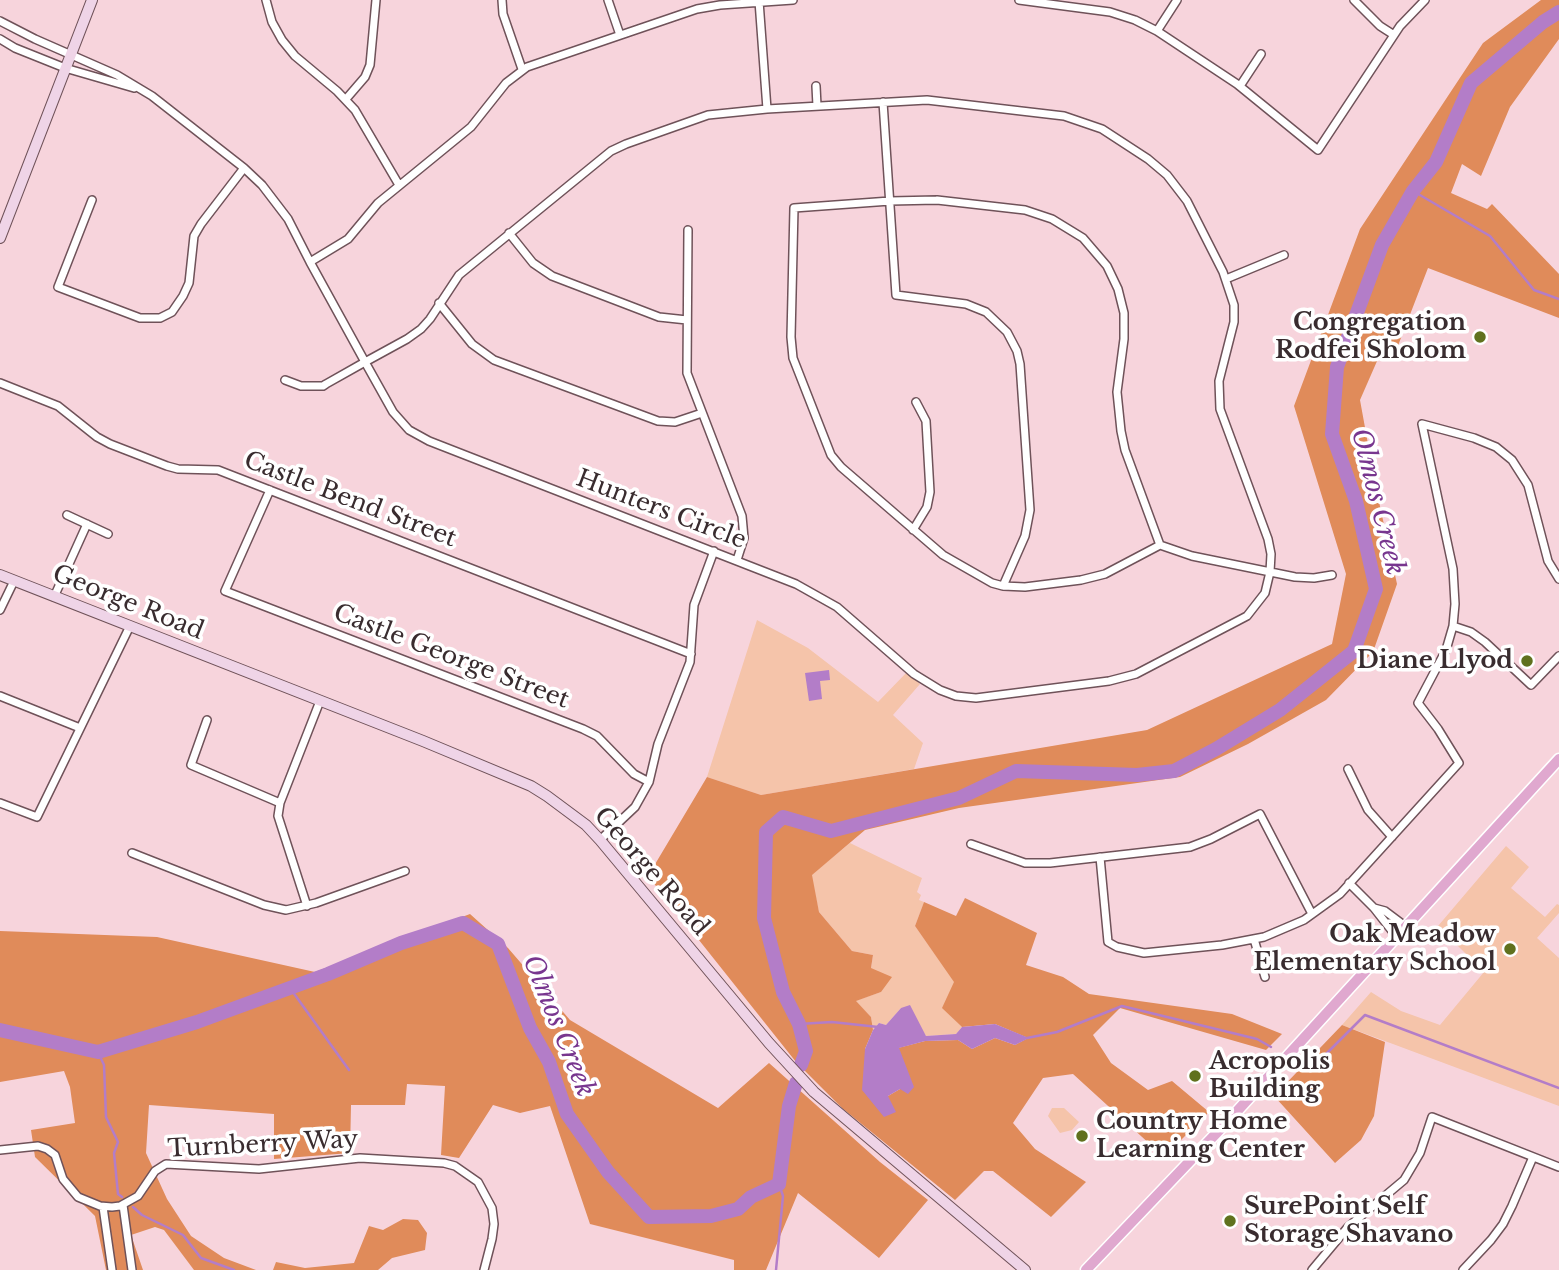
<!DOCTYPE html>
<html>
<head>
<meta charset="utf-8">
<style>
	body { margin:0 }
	canvas { display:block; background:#f7d4dc }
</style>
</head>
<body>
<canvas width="1559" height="1270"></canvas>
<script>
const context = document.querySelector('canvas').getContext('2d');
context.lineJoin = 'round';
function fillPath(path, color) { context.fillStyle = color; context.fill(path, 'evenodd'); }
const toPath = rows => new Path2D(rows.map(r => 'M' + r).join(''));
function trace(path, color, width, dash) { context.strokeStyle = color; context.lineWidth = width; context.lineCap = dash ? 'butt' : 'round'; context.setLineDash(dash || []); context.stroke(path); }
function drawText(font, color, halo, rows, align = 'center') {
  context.font = font + ' "Libre Baskerville",serif'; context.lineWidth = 7; context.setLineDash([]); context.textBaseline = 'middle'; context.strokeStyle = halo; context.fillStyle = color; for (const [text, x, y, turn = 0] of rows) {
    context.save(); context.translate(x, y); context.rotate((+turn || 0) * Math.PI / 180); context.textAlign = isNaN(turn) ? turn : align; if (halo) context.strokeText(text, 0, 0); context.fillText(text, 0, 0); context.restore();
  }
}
const green = toPath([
	[757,620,808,648,878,702,907,672,920,684,893,715,923,743,914,769,761,795,707,777],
	[850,843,922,878,917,892,921,895,919,900,924,902,915,926,955,982,943,1008,962,1027,956,1034,926,1036,919,1025,901,1008,886,1025,879,1023,873,1030,871,1017,855,1001,881,992,871,968,873,955,852,951,819,912,811,875],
	[1506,846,1529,867,1511,888,1545,917,1557,904,1559,905,1559,913,1537,938,1559,958,1559,1106,1342,1025,1371,992,1401,1011,1440,1025,1484,972,1438,926],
	[1052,1108,1064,1108,1079,1122,1072,1130,1060,1133,1048,1116]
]);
const forest = toPath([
	[1541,0,1559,0,1559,39,1510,107,1481,176,1462,164,1451,193,1487,209,1492,204,1559,274,1559,318,1428,268,1394,356,1381,352,1360,400,1376,488,1397,584,1373,652,1326,700,1248,744,1180,777,959,808,865,830,812,875,819,912,852,951,873,955,871,968,892,977,881,992,856,1001,871,1017,873,1030,865,1049,888,1096,900,1089,898,1048,925,1041,958,1040,972,1049,995,1038,1015,1045,1028,1038,995,1024,962,1027,942,1008,954,982,915,926,924,902,956,916,965,898,1037,933,1026,965,1063,977,1089,994,1232,1014,1282,1034,1266,1050,1120,1008,1093,1035,1111,1063,1148,1090,1172,1081,1209,1112,1164,1157,1073,1074,1043,1078,1013,1123,1035,1149,1086,1182,1051,1217,993,1171,984,1171,955,1200,842,1108,796,1062,648,876,707,777,761,795,1147,730,1332,644,1346,574,1294,406,1360,229,1483,43],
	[470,914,508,948,570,1020,718,1108,769,1063,880,1162,928,1200,879,1258,798,1193,766,1270,734,1270,734,1260,590,1224,550,1106,520,1113,493,1105,459,1158,441,1155,445,1086,407,1084,405,1105,351,1105,350,1153,274,1159,274,1114,149,1105,146,1153,167,1199,191,1236,224,1258,256,1270,194,1270,164,1230,155,1227,131,1235,143,1270,106,1270,95,1216,35,1157,31,1130,75,1123,70,1087,64,1071,0,1082,0,931,157,937,315,972],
	[1342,1025,1385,1042,1374,1116,1361,1140,1335,1163,1274,1096],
	[403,1219,418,1220,427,1233,425,1250,392,1258,378,1270,273,1270,276,1262,305,1268,354,1263,369,1226,383,1230]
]);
const water = toPath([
	[829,670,830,680,820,681,822,699,809,701,805,673],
	[910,1005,926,1036,956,1034,962,1027,995,1024,1029,1038,1015,1045,995,1038,972,1049,958,1040,925,1041,899,1048,914,1087,908,1094,900,1089,888,1096,896,1112,884,1117,862,1090,865,1049,873,1030,879,1023,886,1025,901,1008]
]);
const stream = toPath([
	[1413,191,1490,236,1534,290,1559,299],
	[290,988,349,1070],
	[799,1024,832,1022,878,1027],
	[1027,1038,1057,1032,1122,1006,1257,1039,1271,1047],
	[98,1052,104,1065,106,1117,118,1142,114,1153,118,1194,122,1197],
	[1302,1066,1310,1070,1365,1015,1559,1088],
	[133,1207,142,1215,183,1235,201,1258,234,1270],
	[776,1270,783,1196,779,1184]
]);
const river = toPath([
	[0,1030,98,1052,197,1022,328,974,401,943,463,923,498,944,530,1028,549,1062,567,1114,608,1172,649,1217,711,1216,738,1209,751,1197,779,1184,789,1106,796,1083],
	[801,1065,806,1051,799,1024,783,992,764,918,766,832,783,817,831,831,959,798,1016,771,1137,775,1174,771,1216,749,1280,710,1354,651,1376,589,1356,501,1332,434,1337,367,1382,245,1413,191,1436,162,1471,83,1543,22,1559,12]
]);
const street = toPath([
	[266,0,272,22,282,40,295,56,337,91,355,110,399,185],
	[502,0,503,14,522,69],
	[608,0,620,35],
	[1019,0,1110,12,1135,20,1157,31,1237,84,1318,150,1400,26,1425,0],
	[1354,0,1380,26,1394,35],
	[759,1,767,109],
	[0,21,35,39,117,75,152,96,244,168,262,185,288,219,310,262,365,362,393,412,409,430,429,441,796,584,837,607,914,674,940,690,956,696,976,698,1109,681,1136,674,1247,616,1265,593,1270,572,1271,554,1268,539,1220,409,1219,381,1234,322,1234,305,1223,272,1187,201,1167,175,1148,159,1102,129,1064,116,927,100,767,109,708,115,626,144,611,151,459,275,430,319,421,329,407,339,365,362,326,384,323,386,301,386,285,380],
	[1157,31,1177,0],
	[0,39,15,48,65,68,134,88],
	[816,86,817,106],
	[1240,86,1261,54],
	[346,99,365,77,370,65,376,0],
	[883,102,896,295,966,304,986,312,1007,332,1017,351,1020,364,1030,510,1025,536,1003,586],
	[92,200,58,287,140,318,160,318,172,312,183,296,189,283,194,236,201,224,244,168],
	[937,200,1025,210,1052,219,1083,238,1107,266,1118,289,1124,313,1124,339,1117,392,1121,431,1125,450,1160,545,1105,574,1081,580,1025,587,1003,586,992,583,943,555,841,467,831,455,793,358,791,337,794,208,890,201,937,200],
	[688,230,687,373,742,516,744,538,737,560],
	[509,233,533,263,552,276,659,317,687,320],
	[310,262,348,239,378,203,471,127,506,83,527,67,697,9,720,5,793,0],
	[1226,279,1284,255],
	[439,303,472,344,494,360,658,421,675,422,702,413],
	[0,383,58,406,97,437,110,444,167,466,178,469,218,470,691,654],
	[270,490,225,591,583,729,597,736,634,774,649,782],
	[67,515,108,534],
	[913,530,927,507,930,492,926,421,916,402],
	[1160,545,1192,556,1295,577,1314,578,1332,575],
	[54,597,87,524],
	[0,610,14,581],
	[1453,626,1471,632,1485,642,1531,685,1559,656],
	[0,696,80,728],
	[207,720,191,765,280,803],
	[1348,769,1368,810,1392,837],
	[0,803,37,817,130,626],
	[600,840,635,807,649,782,658,744,690,662,694,605,714,551],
	[971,844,1025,863,1050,863,1190,847,1211,839,1260,814,1312,914],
	[132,853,264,905,286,910,316,903,405,871],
	[1100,857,1108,942,1117,947,1144,953,1222,945,1264,937,1304,920,1340,894,1459,763,1438,729,1418,703,1446,650,1453,626,1455,604,1453,569,1422,424,1474,438,1496,447,1512,460,1528,485,1548,561,1559,579],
	[1349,883,1374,908,1396,936],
	[307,906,278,816,280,803,320,701],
	[1374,908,1385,911,1405,926],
	[1254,939,1265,977],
	[0,1150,38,1146,47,1149,55,1155,63,1179,78,1197,100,1206,112,1207,120,1206,138,1196,155,1171,166,1164,259,1169,360,1158,444,1163,455,1166,478,1182,492,1208,494,1224,492,1239,484,1270],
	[123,1205,132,1270],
	[103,1207,112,1270],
	[1312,1270,1348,1227,1404,1180,1420,1153,1432,1117,1559,1167],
	[1463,1270,1491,1240,1503,1224,1512,1206,1533,1157]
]);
const secondary = toPath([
	[0,238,92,0],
	[0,575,423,741,531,786,547,796,586,825,600,840,769,1043,814,1092,1025,1270]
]);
const primary = toPath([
	[1086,1270,1229,1120,1559,759]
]);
const markers = [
	[1480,337,7,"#60711e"],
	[1527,661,7,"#60711e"],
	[1510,949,7,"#60711e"],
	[1195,1076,7,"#60711e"],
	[1082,1136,7,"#60711e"],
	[1230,1221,7,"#60711e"]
];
const poiNames = [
	["Congregation",1466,323],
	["Rodfei Sholom",1466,351],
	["Diane Llyod",1513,661],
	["Oak Meadow",1496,935],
	["Elementary School",1496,963],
	["Acropolis",1209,1062,"left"],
	["Building",1209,1090,"left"],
	["Country Home",1096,1122,"left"],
	["Learning Center",1096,1150,"left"],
	["SurePoint Self",1244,1207,"left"],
	["Storage Shavano",1244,1235,"left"]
];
const streetNames = [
	["Castle Bend Street",350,500,21],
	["Hunters Circle",661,510,21],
	["George Road",128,603,22],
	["Castle George Street",451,657,21],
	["George Road",651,872,49],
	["Turnberry Way",263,1145,-3]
];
const waterNames = [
	["Olmos Creek",1377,502,76],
	["Olmos Creek",558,1026,68]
];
fillPath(green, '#f5c4aa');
fillPath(forest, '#e08b5a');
fillPath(water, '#b37dc8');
trace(stream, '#b37dc8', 2.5);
trace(river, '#b37dc8', 14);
trace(street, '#6f5259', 10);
trace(secondary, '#6f5259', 12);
trace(primary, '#fff', 13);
trace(street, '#fff', 7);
trace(secondary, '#efd4e7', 10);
trace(primary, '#e0a8cf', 10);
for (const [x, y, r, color] of markers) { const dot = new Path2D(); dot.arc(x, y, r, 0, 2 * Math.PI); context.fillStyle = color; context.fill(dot); trace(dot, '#fff', 2.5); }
drawText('bold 24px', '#392c2f', '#fff', poiNames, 'right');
drawText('24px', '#392c2f', '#fff', streetNames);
drawText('italic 26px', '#78368f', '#fff', waterNames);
</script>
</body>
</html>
